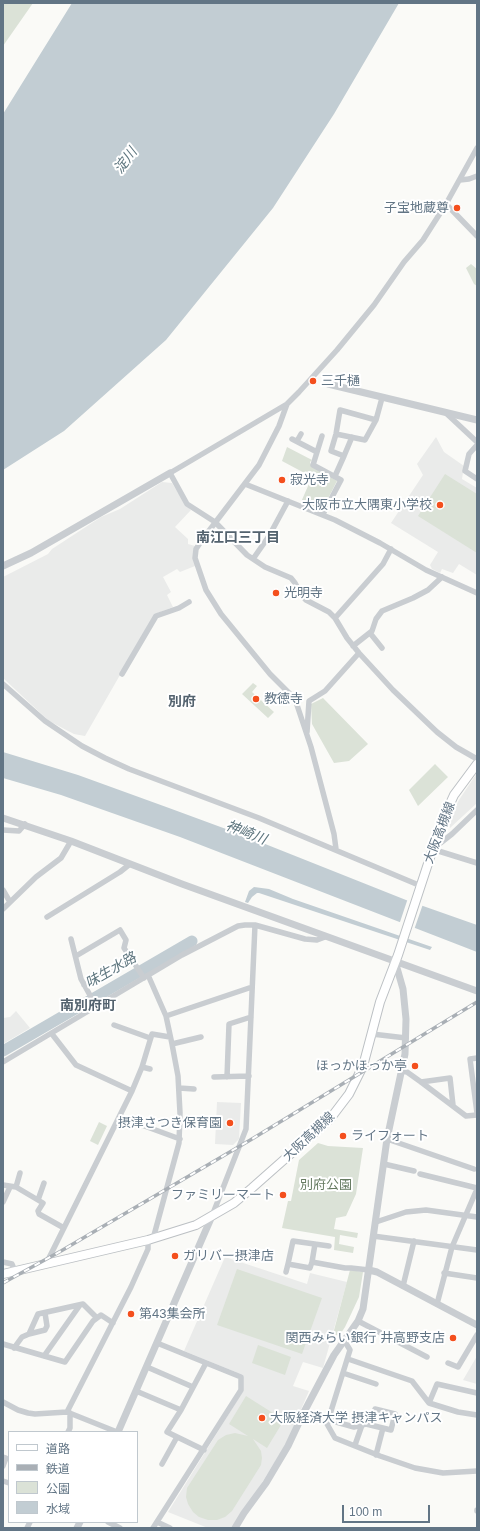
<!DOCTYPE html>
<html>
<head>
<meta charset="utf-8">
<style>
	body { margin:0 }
	#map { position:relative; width:480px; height:1531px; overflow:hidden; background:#fafaf7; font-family:Arial,"Noto Sans JP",sans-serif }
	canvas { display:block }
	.frame { position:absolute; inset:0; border:4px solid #627585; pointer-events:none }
	.legend { position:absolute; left:8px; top:1431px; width:130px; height:92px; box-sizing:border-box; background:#fff; border:1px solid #c0c8ce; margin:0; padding:5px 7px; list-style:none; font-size:12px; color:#627585 }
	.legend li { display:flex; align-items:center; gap:8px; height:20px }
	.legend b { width:20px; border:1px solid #c0c8ce }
	.scale { position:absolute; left:342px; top:1505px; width:88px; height:18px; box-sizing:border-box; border:2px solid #627585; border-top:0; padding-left:5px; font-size:12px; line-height:14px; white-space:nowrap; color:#627585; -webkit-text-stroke:3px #fff; paint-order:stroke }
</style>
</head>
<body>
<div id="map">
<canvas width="480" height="1531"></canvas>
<div class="frame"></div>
<ul class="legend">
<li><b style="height:5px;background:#fff"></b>道路</li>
<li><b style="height:5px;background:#a9afb5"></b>鉄道</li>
<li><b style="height:11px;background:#dbe2d7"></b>公園</li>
<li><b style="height:11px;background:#c2cdd3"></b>水域</li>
</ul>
<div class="scale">100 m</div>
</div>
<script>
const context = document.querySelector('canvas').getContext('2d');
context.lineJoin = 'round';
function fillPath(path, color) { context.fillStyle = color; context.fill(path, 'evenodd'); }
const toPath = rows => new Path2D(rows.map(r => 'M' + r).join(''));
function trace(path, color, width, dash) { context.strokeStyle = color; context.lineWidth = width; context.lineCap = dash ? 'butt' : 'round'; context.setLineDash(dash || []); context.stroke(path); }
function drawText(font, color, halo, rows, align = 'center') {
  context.font = font + ' Arial,"Noto Sans JP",sans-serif'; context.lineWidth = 4; context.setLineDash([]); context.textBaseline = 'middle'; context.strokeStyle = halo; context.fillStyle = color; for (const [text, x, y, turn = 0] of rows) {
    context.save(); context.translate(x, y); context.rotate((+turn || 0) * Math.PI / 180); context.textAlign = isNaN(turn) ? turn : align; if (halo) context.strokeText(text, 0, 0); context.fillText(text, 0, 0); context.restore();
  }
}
const built = toPath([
	[436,437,444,452,464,466,462,479,477,488,477,575,459,564,453,573,442,569,440,573,432,569,430,565,438,552,391,523,423,475,417,464],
	[162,482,172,483,185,504,191,510,175,527,188,539,188,544,195,546,195,566,180,572,177,569,163,577,171,592,167,595,173,607,155,614,85,736,74,734,49,721,3,678,3,577,48,554,52,549,101,517,120,509],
	[477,773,477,803,450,828,447,824,459,800],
	[16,1011,30,1028,3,1044,3,1018,10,1017],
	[217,1102,241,1103,239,1139,233,1145,215,1144],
	[225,1257,307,1284,310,1273,347,1282,323,1368,303,1362,293,1386,309,1391,286,1444,263,1481,232,1528,208,1528,168,1512,243,1391,243,1375,184,1351],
	[477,1356,477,1384,463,1380]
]);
const green = toPath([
	[3,3,33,3,3,46],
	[471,264,477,269,477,286,474,284,466,268],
	[287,447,312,460,310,462,311,465,337,481,322,510,301,502,312,477,282,461],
	[445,474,477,494,477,553,418,516],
	[253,683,257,686,252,692,274,712,268,718,242,694],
	[323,698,368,744,349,761,334,763,312,724,311,704],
	[435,764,448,777,418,806,409,790],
	[99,1122,107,1126,98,1145,90,1141],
	[318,1143,328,1146,363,1148,356,1194,346,1216,336,1218,334,1229,358,1233,357,1238,340,1235,339,1244,354,1247,353,1253,334,1250,335,1237,282,1228,288,1201,291,1201,299,1160],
	[237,1269,322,1298,302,1354,217,1325],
	[350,1270,363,1272,359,1297,345,1327,339,1336,333,1334],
	[258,1345,291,1357,285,1375,252,1363],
	[246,1396,284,1420,267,1448,253,1439,261,1451,262,1458,261,1465,232,1511,225,1517,217,1520,208,1520,199,1517,193,1512,188,1504,186,1497,187,1488,218,1440,226,1435,235,1433,248,1436,229,1424]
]);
const water = toPath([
	[72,3,399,3,334,114,273,208,166,340,64,431,3,470,3,114],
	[3,752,78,775,169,808,245,836,406,900,477,925,477,952,180,837,61,795,3,778],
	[254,887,269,889,293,899,432,947,430,950,259,893,257,893,252,897,248,903,245,902,249,891]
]);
const pier = toPath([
	[408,898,423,904,414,930,399,925]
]);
const river = toPath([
	[3,1051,192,941]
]);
const minor = toPath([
	[477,148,446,204,423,240,404,262,374,305,337,350,299,392,287,404,170,473,187,504,215,522,247,555,265,567,291,578,295,583,302,596,306,600,329,612,335,618,347,638,359,653,393,690,437,732,456,747,477,759],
	[460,180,469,179,477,176],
	[446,204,477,236],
	[287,404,279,426,259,465,202,540,196,549,195,558,206,590,221,614,270,674,295,699,311,747,334,834,336,849],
	[447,414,477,442],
	[336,434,365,440,376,420,382,398],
	[322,436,313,465,341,480,323,514],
	[352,437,344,456,331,451,336,434,340,410,376,420],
	[292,439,317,452],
	[297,441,301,434],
	[477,445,469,454,465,471,477,479],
	[335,476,344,456],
	[245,484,335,520,380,543,426,570,477,593],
	[253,559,269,536,288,501],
	[335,618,383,564,391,549],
	[370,633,382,648],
	[353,646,372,631,376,619,382,611,413,598,428,590,442,577],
	[122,674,156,616,179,608,189,602],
	[3,684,45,721,82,746,105,758,129,769,259,818,421,886],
	[307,732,309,701,325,691,359,653],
	[3,830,19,831,25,824],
	[434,848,452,834,477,810],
	[432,849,477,863],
	[3,890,10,902],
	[3,909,36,877,61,858,71,841],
	[47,917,120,872,130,864],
	[71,939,81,979,96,1006],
	[76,956,120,930,126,940,124,948,144,978],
	[148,975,166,1016,172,1044,178,1076,180,1113,179,1143,153,1239],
	[84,985,130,957],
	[166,1016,252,987],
	[114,1025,150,1038],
	[372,1034,406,1038],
	[172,1044,201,1037],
	[477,1058,470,1059,477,1113],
	[3,1062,182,955,238,926,245,925,255,925,305,939,317,940,325,937],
	[142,1067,150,1069],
	[401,1071,407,1072,421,1082,466,1116,477,1115],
	[214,1077,249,1076],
	[227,1077,229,1024,251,1017],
	[421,1082,450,1078,453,1105],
	[179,1088,194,1089],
	[132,1091,142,1067,152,1034,170,1037],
	[120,1117,180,1139],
	[387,1139,474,1169],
	[384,1164,414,1171],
	[420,1174,477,1188],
	[3,1185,16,1187,43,1203,38,1211,39,1214,64,1228],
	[16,1187,20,1173],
	[38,1200,44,1183],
	[3,1202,10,1187],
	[212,1216,246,1129,255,925],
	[376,1222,406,1212,426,1210,477,1217],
	[373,1236,477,1250],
	[329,1246,293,1241,288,1264,310,1268,312,1262,345,1268,351,1268,369,1270],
	[3,1262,12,1264,15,1271],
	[312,1262,315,1244],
	[46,1264,132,1091,76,1065,52,1034],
	[286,1272,288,1264],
	[444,1273,477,1278],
	[403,1286,414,1241],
	[437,1304,452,1247,477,1189],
	[358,1321,427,1357],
	[29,1334,38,1314,83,1304,97,1318],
	[344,1340,350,1350,327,1424,335,1438,380,1456,415,1468,443,1473,477,1471],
	[3,1344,65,1362,93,1321,101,1315,113,1323],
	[14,1348,22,1337,29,1334,45,1330,47,1326,45,1313],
	[44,1356,80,1305],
	[348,1359,412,1381,429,1403,458,1412,477,1415],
	[448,1363,458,1367,477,1335],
	[147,1367,193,1387],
	[343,1373,376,1384],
	[136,1391,181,1410],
	[3,1402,18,1410,28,1413,35,1414,67,1412,117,1432],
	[429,1403,437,1384,477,1393],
	[67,1412,131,1287,148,1249,148,1240],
	[329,1420,354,1427,366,1424,391,1430,395,1414,375,1409,370,1425],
	[68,1432,70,1428,70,1413],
	[355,1445,362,1425],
	[204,1450,167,1432,181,1410,206,1363],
	[376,1455,383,1428],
	[3,1457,6,1458,3,1466],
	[162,1464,177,1437],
	[3,1481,9,1483],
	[477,1510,477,1511],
	[108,1522,120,1528],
	[157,1522,170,1528],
	[27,1528,30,1522],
	[153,1528,241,1390,241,1377,157,1343]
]);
const tertiary = toPath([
	[328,384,477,420],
	[3,566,31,553,170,473],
	[3,818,71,841,182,884,477,991],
	[369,1270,377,1272,477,1325],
	[118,1432,212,1216],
	[77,1528,80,1522],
	[235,1528,244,1513,266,1483,288,1446,303,1414,334,1355,358,1321,363,1309,387,1139,405,1054,406,1019,403,989,395,961]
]);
const primary = toPath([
	[3,1274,148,1240,196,1225,234,1203,252,1188,330,1119,349,1094,363,1066,380,1002,398,955,442,821,454,795,477,764]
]);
const rail = toPath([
	[3,1283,61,1251,252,1139,477,1002]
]);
const markers = [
	[457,208,4,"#f44f1d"],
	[313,381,4,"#f44f1d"],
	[282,480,4,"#f44f1d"],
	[440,505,4,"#f44f1d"],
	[276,593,4,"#f44f1d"],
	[256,699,4,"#f44f1d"],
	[415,1066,4,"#f44f1d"],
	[230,1123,4,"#f44f1d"],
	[343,1136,4,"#f44f1d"],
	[283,1195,4,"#f44f1d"],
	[175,1256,4,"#f44f1d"],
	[131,1314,4,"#f44f1d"],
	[453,1338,4,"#f44f1d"],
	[262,1418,4,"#f44f1d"]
];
const poiNames = [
	["子宝地蔵尊",449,208,"right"],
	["三千樋",321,381],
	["寂光寺",290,480],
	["大阪市立大隅東小学校",432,505,"right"],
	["光明寺",284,593],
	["教徳寺",264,699],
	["ほっかほっか亭",407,1066,"right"],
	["摂津さつき保育園",222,1123,"right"],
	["ライフォート",351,1136],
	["ファミリーマート",275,1195,"right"],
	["ガリバー摂津店",183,1256],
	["第43集会所",139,1314],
	["関西みらい銀行 井高野支店",445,1338,"right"],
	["大阪経済大学 摂津キャンパス",270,1418]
];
const streetNames = [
	["大阪高槻線",440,833,-69],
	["大阪高槻線",309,1137,-43]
];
const parkNames = [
	["別府公園",326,1185]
];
const waterNames = [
	["淀川",126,161,-53],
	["神崎川",246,833,21],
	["味生水路",111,971,-30]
];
const neighbourhoodNames = [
	["南江口三丁目",238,538],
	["別府",182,702],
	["南別府町",88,1006]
];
fillPath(built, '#eaebea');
fillPath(green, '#dbe2d7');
fillPath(water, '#c2cdd3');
fillPath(pier, '#fafaf7');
trace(river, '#c2cdd3', 11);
trace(primary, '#bcc0c4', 10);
trace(minor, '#c9cdd1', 5.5);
trace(tertiary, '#c9cdd1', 7);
trace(primary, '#fff', 8);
trace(rail, '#a9afb5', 3.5);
trace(rail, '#fff', 2, [6]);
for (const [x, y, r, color] of markers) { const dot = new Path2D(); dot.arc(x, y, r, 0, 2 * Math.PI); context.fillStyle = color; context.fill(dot); trace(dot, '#fff', 1.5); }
drawText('13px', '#627585', '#fff', poiNames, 'left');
drawText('13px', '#627585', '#fff', streetNames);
drawText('13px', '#667b61', '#fff', parkNames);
drawText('italic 14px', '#5d757e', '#fff', waterNames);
drawText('bold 14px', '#54636f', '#fff', neighbourhoodNames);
</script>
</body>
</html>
